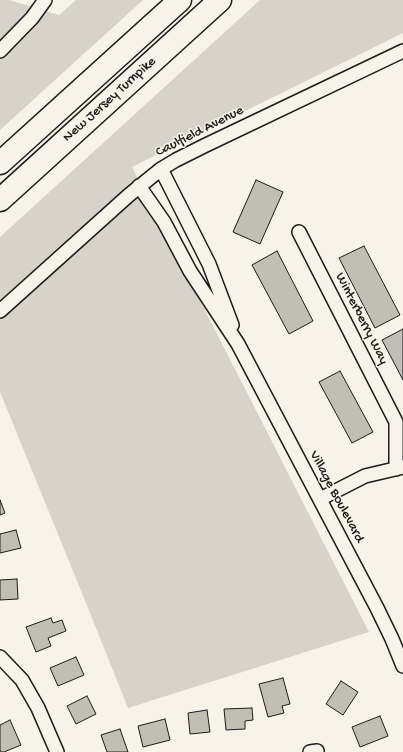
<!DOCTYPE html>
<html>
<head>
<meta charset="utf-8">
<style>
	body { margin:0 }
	canvas { display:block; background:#f7f3e8 }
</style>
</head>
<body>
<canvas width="403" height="752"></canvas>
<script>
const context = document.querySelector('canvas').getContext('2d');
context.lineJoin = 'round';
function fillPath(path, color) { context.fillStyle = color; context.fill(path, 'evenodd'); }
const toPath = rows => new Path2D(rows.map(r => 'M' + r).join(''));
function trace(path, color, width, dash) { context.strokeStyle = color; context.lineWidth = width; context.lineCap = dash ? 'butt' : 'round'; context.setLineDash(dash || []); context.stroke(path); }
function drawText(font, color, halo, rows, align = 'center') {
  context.font = font + ' "Gochi Hand",sans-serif'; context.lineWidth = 3; context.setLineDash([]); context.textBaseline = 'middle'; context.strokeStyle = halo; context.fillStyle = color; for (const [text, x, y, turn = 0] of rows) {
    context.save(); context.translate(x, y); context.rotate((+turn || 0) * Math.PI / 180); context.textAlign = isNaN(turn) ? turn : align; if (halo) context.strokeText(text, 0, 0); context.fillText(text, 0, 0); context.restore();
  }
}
const green = toPath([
	[0,0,9,0,59,15,76,0,143,0,0,130],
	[260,0,403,0,403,33,132,167,369,632,128,708,84,598,0,392,0,237]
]);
const building = toPath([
	[256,180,283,192,260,244,233,232,256,180],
	[364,246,400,315,375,328,339,258,364,246],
	[277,251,313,321,289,334,252,265,277,251],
	[403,329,403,380,382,340,403,329],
	[340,371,373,432,352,443,319,382,340,371],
	[0,500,5,513,0,515,0,500],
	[16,530,21,548,0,553,0,534,16,530],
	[17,579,18,599,0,600,0,580,17,579],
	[51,618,53,623,62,620,66,631,48,638,51,646,36,652,26,627,51,618],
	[76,657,84,675,58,686,50,668,76,657],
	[283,678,290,704,282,706,284,713,268,717,259,684,283,678],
	[341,681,358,692,343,715,326,704,341,681],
	[87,696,96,714,76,724,67,706,87,696],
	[252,708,253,720,245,721,245,729,226,730,224,709,252,708],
	[207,710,210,732,190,734,188,713,207,710],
	[380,716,388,736,360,747,352,727,380,716],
	[165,719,170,740,143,747,138,726,165,719],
	[10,720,21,745,4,752,1,752,0,750,0,725,10,720],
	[120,729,128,752,107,752,101,735,120,729]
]);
const street = toPath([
	[0,51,32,18,45,0],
	[161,169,209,264,232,325],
	[139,186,164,222,190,271,238,344,377,608,392,639,403,666],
	[299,232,396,422,396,469],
	[0,311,129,195,161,169,176,160,206,145,403,51],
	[320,499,365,476,403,467],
	[0,657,22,680,38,708,57,752],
	[310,752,317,751]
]);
const highway = toPath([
	[0,163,180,0],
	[0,200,220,0]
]);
const streetNames = [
	["New Jersey Turnpike",110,100,-42],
	["Caulfield Avenue",200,132,-27],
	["Winterberry Way",361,319,63],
	["Village Boulevard",336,497,62]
];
fillPath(green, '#d7d3cb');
fillPath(building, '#c0beb5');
trace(building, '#1c1c1c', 1);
trace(street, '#1c1c1c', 16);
trace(highway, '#1c1c1c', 25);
trace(street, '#f7f3e8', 13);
trace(highway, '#f7f3e8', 22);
drawText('14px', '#1c1c1c', '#f7f3e8', streetNames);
</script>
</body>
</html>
